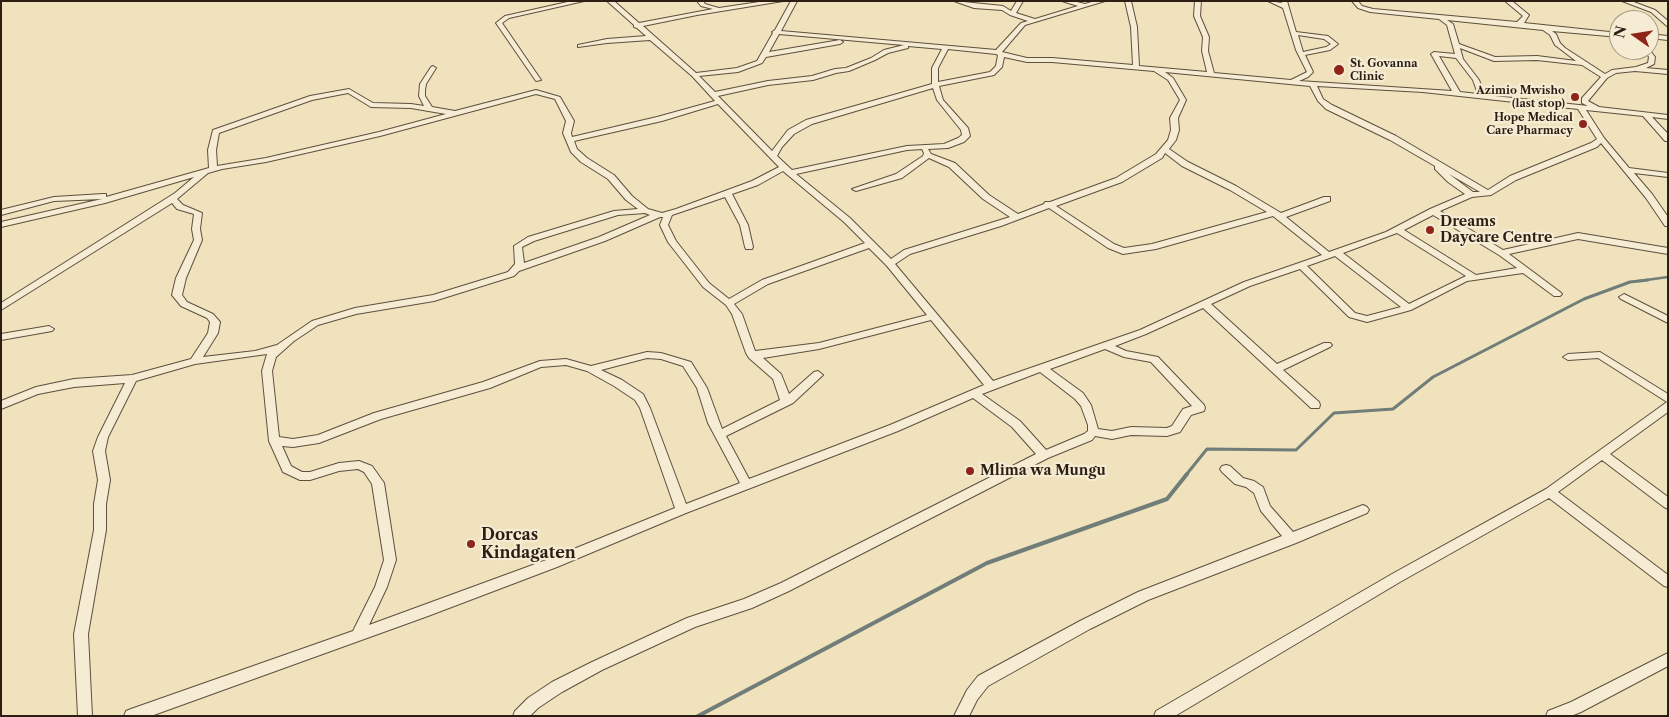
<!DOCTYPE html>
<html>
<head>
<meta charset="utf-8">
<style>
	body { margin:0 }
	#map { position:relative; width:1669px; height:717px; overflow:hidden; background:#efe2bc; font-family:"Libre Caslon Text",serif }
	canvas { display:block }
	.frame { position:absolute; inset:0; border:2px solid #2d1e14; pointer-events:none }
	.north { position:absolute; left:1609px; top:10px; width:50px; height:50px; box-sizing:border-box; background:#f5ecd3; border:1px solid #a59a87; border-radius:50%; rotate:283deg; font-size:14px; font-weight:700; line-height:20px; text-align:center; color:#2d1e14 }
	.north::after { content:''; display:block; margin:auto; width:18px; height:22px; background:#8f2418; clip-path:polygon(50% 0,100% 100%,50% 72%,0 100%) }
</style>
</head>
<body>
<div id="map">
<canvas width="1669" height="717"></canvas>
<div class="frame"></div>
<div class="north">N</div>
</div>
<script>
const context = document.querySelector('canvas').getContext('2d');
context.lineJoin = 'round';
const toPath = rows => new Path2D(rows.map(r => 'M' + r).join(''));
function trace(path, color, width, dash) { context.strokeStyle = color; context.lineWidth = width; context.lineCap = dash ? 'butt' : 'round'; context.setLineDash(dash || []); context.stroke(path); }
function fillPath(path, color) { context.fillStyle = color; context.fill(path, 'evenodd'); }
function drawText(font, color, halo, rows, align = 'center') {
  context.font = font + ' "Libre Caslon Text",serif'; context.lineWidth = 4.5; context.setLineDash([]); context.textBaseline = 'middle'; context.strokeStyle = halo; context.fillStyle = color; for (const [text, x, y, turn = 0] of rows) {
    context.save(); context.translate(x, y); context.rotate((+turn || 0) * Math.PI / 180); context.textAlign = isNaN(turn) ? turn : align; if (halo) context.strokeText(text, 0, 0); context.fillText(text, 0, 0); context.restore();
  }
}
const streamFar2 = toPath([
	[1639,281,1668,277]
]);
const streamFar1 = toPath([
	[1186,475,1207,449,1296,450,1334,413,1393,409,1433,377,1584,299,1630,282,1648,280]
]);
const stream = toPath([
	[698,716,987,563,1167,499,1187,474]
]);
const minor = toPath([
	[572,1,584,1,509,18,502,23,541,80,536,81,496,23,505,16,572,1],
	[607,1,614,1,639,23,713,9,701,6,697,1,703,1,705,4,719,8,766,1,783,1,697,15,643,26,696,73,737,68,757,61,773,33,772,32,775,30,791,1,797,1,781,31,996,50,1021,23,1028,21,1010,15,1002,10,974,8,954,1,1003,6,1011,11,1017,1,1023,1,1016,13,1035,19,1078,6,1062,1,1073,1,1085,4,1095,1,1105,1,1025,25,1002,52,1027,58,1052,58,1133,65,1131,27,1125,1,1131,1,1137,27,1139,66,1207,72,1202,51,1203,37,1194,16,1195,1,1201,1,1200,16,1209,37,1208,51,1214,73,1291,80,1307,72,1296,50,1283,8,1268,1,1282,3,1281,1,1287,1,1296,32,1328,36,1338,44,1330,50,1305,55,1313,72,1308,77,1299,81,1452,91,1431,54,1434,52,1455,54,1447,25,1439,19,1370,12,1358,8,1352,1,1358,1,1362,6,1373,9,1517,22,1523,16,1505,1,1512,1,1529,15,1524,23,1619,33,1619,37,1552,31,1556,34,1560,43,1565,48,1605,74,1612,70,1636,67,1648,63,1649,57,1644,50,1649,50,1649,49,1655,57,1654,64,1646,68,1668,70,1668,74,1635,71,1616,73,1607,78,1588,101,1599,107,1668,115,1668,119,1652,117,1668,134,1668,141,1665,141,1643,116,1586,110,1604,138,1629,168,1668,173,1668,177,1634,173,1652,194,1668,217,1668,226,1665,226,1646,198,1601,143,1597,147,1516,180,1491,195,1472,197,1440,211,1503,250,1578,233,1668,248,1668,254,1578,239,1509,254,1560,292,1562,294,1560,296,1554,296,1523,273,1467,281,1411,310,1367,322,1349,317,1300,269,1250,286,1211,304,1277,364,1324,343,1330,343,1332,345,1330,347,1283,370,1319,402,1320,405,1319,408,1311,408,1203,308,1146,334,1115,346,1126,351,1158,357,1204,405,1205,408,1204,411,1191,415,1180,432,1167,436,1131,435,1112,439,1095,436,1092,440,1048,458,789,591,752,608,695,627,602,670,562,692,538,708,530,716,513,716,515,711,528,698,552,682,592,662,687,618,744,599,781,583,1036,454,1012,427,973,398,898,431,686,513,557,567,428,616,151,716,124,716,126,711,131,709,353,631,375,587,384,560,372,484,364,472,358,469,339,471,310,480,300,480,283,472,269,441,262,371,267,354,195,364,136,381,108,437,105,451,110,480,106,504,106,530,88,634,92,716,78,716,74,634,94,530,94,504,98,480,93,451,98,437,125,383,74,387,38,394,1,409,1,401,36,387,74,379,132,375,191,359,208,333,210,322,207,318,181,306,172,295,176,278,194,240,192,229,194,214,177,209,172,203,1,310,1,303,175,193,194,177,105,203,1,227,1,222,102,199,54,201,1,215,1,210,54,197,103,194,106,194,106,197,209,168,208,150,213,130,310,96,349,89,373,103,411,104,424,106,419,96,420,84,431,67,433,66,436,68,426,84,425,90,425,96,432,107,455,111,536,90,560,97,574,121,571,133,572,137,657,117,715,101,692,76,650,40,607,43,578,47,578,45,607,39,646,36,637,28,634,27,634,25,607,1],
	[1447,20,1543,30,1550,35,1555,45,1576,61,1537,56,1495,57,1459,44,1453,24,1447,20],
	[779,34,904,45,884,50,871,58,846,68,835,69,812,76,768,81,715,92,699,76,738,72,762,63,766,57,840,44,843,42,840,40,769,52,779,34],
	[1298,35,1324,39,1331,44,1326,47,1303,52,1298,35],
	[908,46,942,49,932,68,932,84,806,120,788,130,772,151,718,96,768,85,813,80,836,73,849,71,875,60,888,53,908,48,908,46],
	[1460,48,1494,61,1537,60,1582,65,1601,77,1582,98,1582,103,1588,106,1485,95,1479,80,1463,59,1460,48],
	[948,49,996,54,998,55,996,66,990,72,938,82,938,68,948,49],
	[1439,56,1456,58,1473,80,1478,94,1460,92,1439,56],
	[1004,57,1027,62,1052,62,1154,71,1168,80,1180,100,1170,118,1171,130,1168,140,1156,154,1116,178,1050,202,1045,202,1044,204,1018,214,989,195,955,163,931,154,928,149,948,148,964,142,970,136,968,128,943,100,939,86,994,75,1002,67,1004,57],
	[1165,72,1310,86,1318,101,1326,109,1390,140,1435,166,1435,169,1448,182,1465,194,1430,209,1386,232,1329,252,1286,217,1330,201,1330,197,1324,197,1281,213,1236,186,1188,162,1169,149,1176,140,1179,130,1178,118,1186,100,1173,78,1165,72],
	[1317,86,1423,92,1578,109,1597,139,1591,143,1510,176,1488,190,1396,136,1332,105,1323,99,1317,86],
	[933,88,937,100,961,130,962,135,958,138,944,144,907,146,792,170,777,156,782,147,794,134,812,124,933,88],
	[348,93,371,107,411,108,446,114,379,132,266,158,217,166,216,150,219,133,312,100,348,93],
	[536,94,555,99,566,121,563,133,571,152,581,162,608,179,626,200,638,209,614,211,528,237,514,246,515,264,508,272,433,295,355,308,312,321,277,345,255,351,203,357,218,333,220,322,213,314,187,302,182,295,186,278,202,240,200,229,202,213,183,205,177,199,208,173,222,169,266,162,380,136,536,94],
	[718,104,779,167,752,181,676,209,662,213,648,209,632,196,614,175,587,158,577,149,574,141,662,121,718,104],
	[922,149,924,153,923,156,896,174,852,189,856,191,902,178,929,158,949,167,983,199,1010,217,904,250,891,259,850,218,796,174,907,150,922,149],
	[1165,153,1182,166,1230,190,1267,212,1152,244,1124,248,1114,244,1056,206,1122,182,1162,158,1165,153],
	[783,171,844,222,865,243,762,280,729,299,709,283,676,241,668,225,672,215,725,197,740,225,745,247,746,249,752,249,753,247,748,225,732,194,758,185,783,171],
	[1449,174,1480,192,1473,192,1449,174],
	[1049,208,1108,248,1123,254,1156,249,1273,216,1322,255,1244,282,1140,330,993,381,895,264,910,254,1001,226,1049,208],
	[645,213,650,215,599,237,524,263,522,247,534,241,618,215,645,213],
	[1433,215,1499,255,1517,268,1476,275,1404,230,1433,215],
	[660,217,663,217,660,225,668,242,703,287,726,305,732,314,746,353,749,358,773,379,780,400,722,429,707,388,691,362,661,353,647,352,591,366,566,359,540,361,483,382,374,413,318,435,293,439,279,437,272,371,276,357,294,341,318,325,356,314,434,301,514,276,519,271,605,241,660,217],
	[1397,233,1466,276,1409,304,1343,253,1397,233],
	[869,248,887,266,927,315,819,343,755,351,742,314,734,304,768,284,869,248],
	[1335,256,1401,307,1367,316,1355,313,1307,266,1335,256],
	[931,320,984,385,890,425,749,479,726,436,793,403,823,375,818,371,814,372,789,394,781,374,763,358,819,349,931,320],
	[1105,349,1124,357,1151,362,1192,406,1183,409,1172,426,1167,428,1131,427,1112,431,1098,429,1091,405,1083,393,1050,369,1105,349],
	[647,358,661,359,683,366,697,388,708,423,740,483,686,504,650,408,643,394,622,380,601,370,647,358],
	[566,365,587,371,614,386,635,400,640,408,675,508,549,559,369,625,387,587,396,560,384,483,372,466,359,461,339,463,310,472,302,472,291,466,282,446,293,447,319,443,381,419,490,388,541,367,566,365],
	[1040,372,1075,399,1081,406,1088,425,1088,431,1084,434,1046,450,1020,421,982,394,1040,372],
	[1622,1,1631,1,1655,10,1668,21,1668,27,1651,12,1622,1],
	[1649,34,1668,36,1668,40,1649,38,1649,34],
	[1624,294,1668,316,1668,323,1621,299,1619,297,1624,294],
	[49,326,54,329,52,331,1,340,1,334,49,326],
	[1600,352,1668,394,1668,412,1610,454,1668,497,1668,509,1664,507,1602,460,1558,492,1668,575,1668,587,1664,586,1549,498,1400,582,1175,716,1154,716,1156,711,1392,574,1546,489,1667,402,1598,358,1568,360,1563,357,1568,354,1600,352],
	[1226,465,1230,466,1243,478,1254,481,1263,487,1270,506,1293,532,1363,505,1367,507,1369,510,1367,513,1296,543,1148,600,1090,629,988,686,977,700,969,716,954,716,967,690,978,676,1080,621,1138,592,1282,536,1261,511,1254,493,1246,487,1235,484,1222,472,1220,469,1222,466,1226,465],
	[1668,653,1668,666,1581,712,1571,716,1546,716,1548,711,1571,702,1668,653]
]);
const markers = [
	[1339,70,6,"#8f2418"],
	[1575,97,5,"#8f2418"],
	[1583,124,5,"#8f2418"],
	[1430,230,5,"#8f2418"],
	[970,471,5,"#8f2418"],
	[471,544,5,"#8f2418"]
];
const farPoinames = [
	["St. Govanna",1350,64,"left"],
	["Clinic",1350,77,"left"],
	["Azimio Mwisho",1565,91],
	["(last stop)",1565,104],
	["Hope Medical",1573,118],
	["Care Pharmacy",1573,131]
];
const poiNames = [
	["Dreams",1440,222],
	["Daycare Centre",1440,238],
	["Mlima wa Mungu",980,471]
];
const nearPoinames = [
	["Dorcas",481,535],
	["Kindagaten",481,553]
];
trace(streamFar2, '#707d78', 2.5);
trace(streamFar1, '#707d78', 3);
trace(stream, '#707d78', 4);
trace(minor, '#5e4f3e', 2);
fillPath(minor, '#f5ecd3');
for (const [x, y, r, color] of markers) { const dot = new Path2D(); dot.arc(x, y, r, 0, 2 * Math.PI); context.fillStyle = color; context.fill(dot); trace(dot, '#f5ecd3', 2); }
drawText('bold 11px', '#2d1e14', '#f5ecd3', farPoinames, 'right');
drawText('bold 14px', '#2d1e14', '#f5ecd3', poiNames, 'left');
drawText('bold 16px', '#2d1e14', '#f5ecd3', nearPoinames, 'left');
</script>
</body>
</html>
